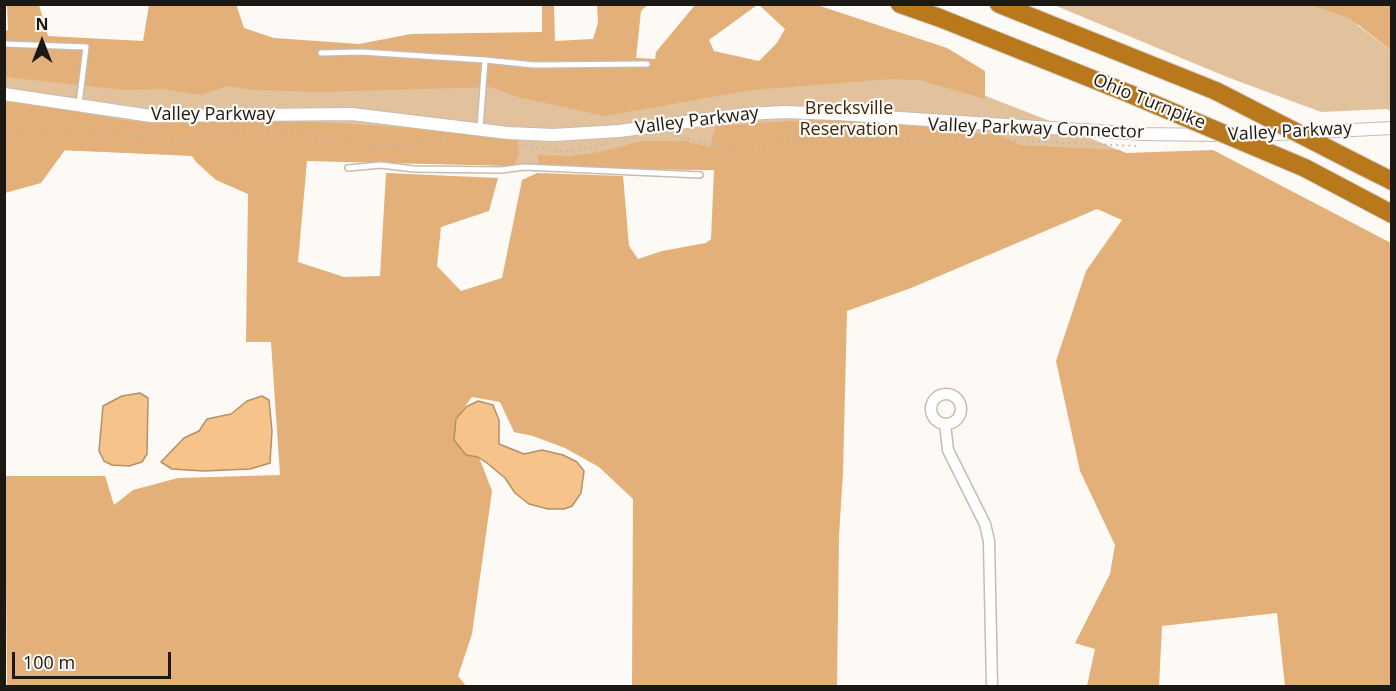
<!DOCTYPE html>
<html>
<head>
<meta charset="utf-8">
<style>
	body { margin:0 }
	#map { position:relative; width:1396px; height:691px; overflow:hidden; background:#fdf9f4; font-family:"Open Sans",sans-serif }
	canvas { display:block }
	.frame { position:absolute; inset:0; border:6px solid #1c1814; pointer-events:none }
	.north { position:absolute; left:12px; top:12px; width:60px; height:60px; -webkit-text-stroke:4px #fdf9f4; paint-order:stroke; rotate:0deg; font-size:16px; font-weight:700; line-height:24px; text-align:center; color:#1c1814 }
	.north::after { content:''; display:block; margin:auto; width:21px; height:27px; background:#1c1814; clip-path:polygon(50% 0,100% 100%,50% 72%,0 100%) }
	.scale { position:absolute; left:12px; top:652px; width:159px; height:27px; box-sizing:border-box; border:3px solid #1c1814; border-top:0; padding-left:8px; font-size:18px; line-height:21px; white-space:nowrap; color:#1c1814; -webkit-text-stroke:4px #fdf9f4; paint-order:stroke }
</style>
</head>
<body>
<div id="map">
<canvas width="1396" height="691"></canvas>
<div class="frame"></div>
<div class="north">N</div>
<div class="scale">100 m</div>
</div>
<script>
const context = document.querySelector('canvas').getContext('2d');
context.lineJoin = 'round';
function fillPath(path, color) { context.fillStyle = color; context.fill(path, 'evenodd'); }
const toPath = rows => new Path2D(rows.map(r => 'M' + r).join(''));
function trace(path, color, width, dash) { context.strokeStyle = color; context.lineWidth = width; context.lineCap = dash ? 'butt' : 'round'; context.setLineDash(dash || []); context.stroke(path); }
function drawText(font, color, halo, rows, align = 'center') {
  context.font = font + ' "Open Sans",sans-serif'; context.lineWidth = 4.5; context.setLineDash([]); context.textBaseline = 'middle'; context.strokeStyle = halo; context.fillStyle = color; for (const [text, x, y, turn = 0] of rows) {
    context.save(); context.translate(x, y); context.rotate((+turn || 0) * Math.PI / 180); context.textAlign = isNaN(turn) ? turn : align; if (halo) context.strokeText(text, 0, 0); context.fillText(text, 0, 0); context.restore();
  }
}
const green = toPath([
	[1054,5,1357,5,1357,25,1391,50,1391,111,1386,109,1321,112,1227,77],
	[5,51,929,74,1050,121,1170,172,688,170,356,162,5,148]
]);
const forest = toPath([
	[236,4,244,28,274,38,359,44,411,34,542,32,542,4,554,5,555,41,593,39,598,23,597,5,647,5,641,11,636,58,655,59,656,52,695,5,757,5,709,40,714,51,759,61,777,43,785,29,759,5,814,4,947,48,985,71,985,99,920,80,891,79,752,90,605,116,518,97,490,87,319,92,253,90,227,86,201,95,164,89,124,90,5,77,4,31,8,30,7,5,39,5,48,36,143,41,149,5],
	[1311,5,1391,5,1391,50,1349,18],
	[5,100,130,121,236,120,336,123,410,128,517,140,519,154,514,166,307,161,298,262,344,277,380,276,386,173,498,178,489,211,441,227,437,266,461,291,502,278,522,180,537,173,623,176,629,246,638,259,662,251,706,243,711,239,714,170,539,167,538,155,570,156,600,152,642,141,684,141,710,147,716,126,805,120,855,121,924,127,1001,136,1020,145,1119,150,1126,153,1213,150,1391,243,1391,686,1285,686,1277,613,1162,626,1159,686,1087,686,1095,649,1075,643,1110,574,1115,545,1080,471,1056,361,1086,271,1122,220,1097,209,911,288,847,311,843,472,839,536,837,686,632,686,633,499,599,467,565,448,533,436,514,432,500,402,472,397,456,419,466,455,479,457,492,491,472,634,458,676,466,686,7,686,5,476,105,476,114,505,133,490,178,478,280,475,271,342,246,342,248,194,216,180,196,162,192,156,65,150,41,183,5,193]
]);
const water = toPath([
	[140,393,148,398,147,454,142,462,129,466,112,465,104,461,99,451,103,406,122,396,140,393],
	[262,396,269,400,272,431,270,463,250,469,204,471,172,469,161,462,184,438,199,431,207,419,231,414,247,401,262,396],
	[478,401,493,405,499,420,499,444,524,454,542,450,563,455,577,462,584,471,581,493,572,506,564,509,548,509,529,504,515,493,505,478,487,463,478,457,466,455,454,440,456,419,466,407,478,401]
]);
const path = toPath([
	[4,135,110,134,188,141,233,135,266,133,300,135,342,143,406,146,448,138],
	[676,136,725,149,743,151,812,137,877,140,981,139,1137,146],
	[519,145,562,152,583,150,611,143]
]);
const service = toPath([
	[4,44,86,47,79,104],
	[321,53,361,52,485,60],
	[480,128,485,60,534,65,647,64],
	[348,168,381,165,414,169,501,170,524,167,700,175]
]);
const minor = toPath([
	'931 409a15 15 0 1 1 30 0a15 15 0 1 1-30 0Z',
	[945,424,948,450,985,524,989,541,992,686]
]);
const tertiary = toPath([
	[4,94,151,116,352,114,508,133,553,135,619,131,747,114,784,112,838,114,1143,134,1220,135],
	[1237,136,1392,128]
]);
const motorway = toPath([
	[900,4,940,18,1130,94],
	[999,4,1216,91],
	[1362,166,1392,181],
	[1305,168,1392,214]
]);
const motorwayBridge = toPath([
	[1216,91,1362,166],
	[1130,94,1305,168]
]);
const streetNames = [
	["Ohio Turnpike",1149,102,22],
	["Valley Parkway",213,115],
	["Valley Parkway",697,121,-7],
	["Valley Parkway Connector",1036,129,2],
	["Valley Parkway",1290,132,-3]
];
const parkNames = [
	["Brecksville",849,109],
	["Reservation",849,130]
];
fillPath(green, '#e2c19d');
fillPath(forest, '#e2b078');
fillPath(water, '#f6c38a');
trace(water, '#b59067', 1.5);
trace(service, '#c7bcb0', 8);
trace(minor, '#c7bcb0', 13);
trace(tertiary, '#c7bcb0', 14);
trace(motorway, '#d6d5d5', 20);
trace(path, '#b9b5b0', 2, [1.5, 4.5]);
trace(service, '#fff', 5);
trace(minor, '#fff', 10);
trace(tertiary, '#fff', 12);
trace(motorway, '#ba781c', 18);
trace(motorwayBridge, '#d6d5d5', 20, []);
trace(motorwayBridge, '#ba781c', 18);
drawText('18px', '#1c1814', '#fdf9f4', streetNames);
drawText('18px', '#3d280f', '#fdf9f4', parkNames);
</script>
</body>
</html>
